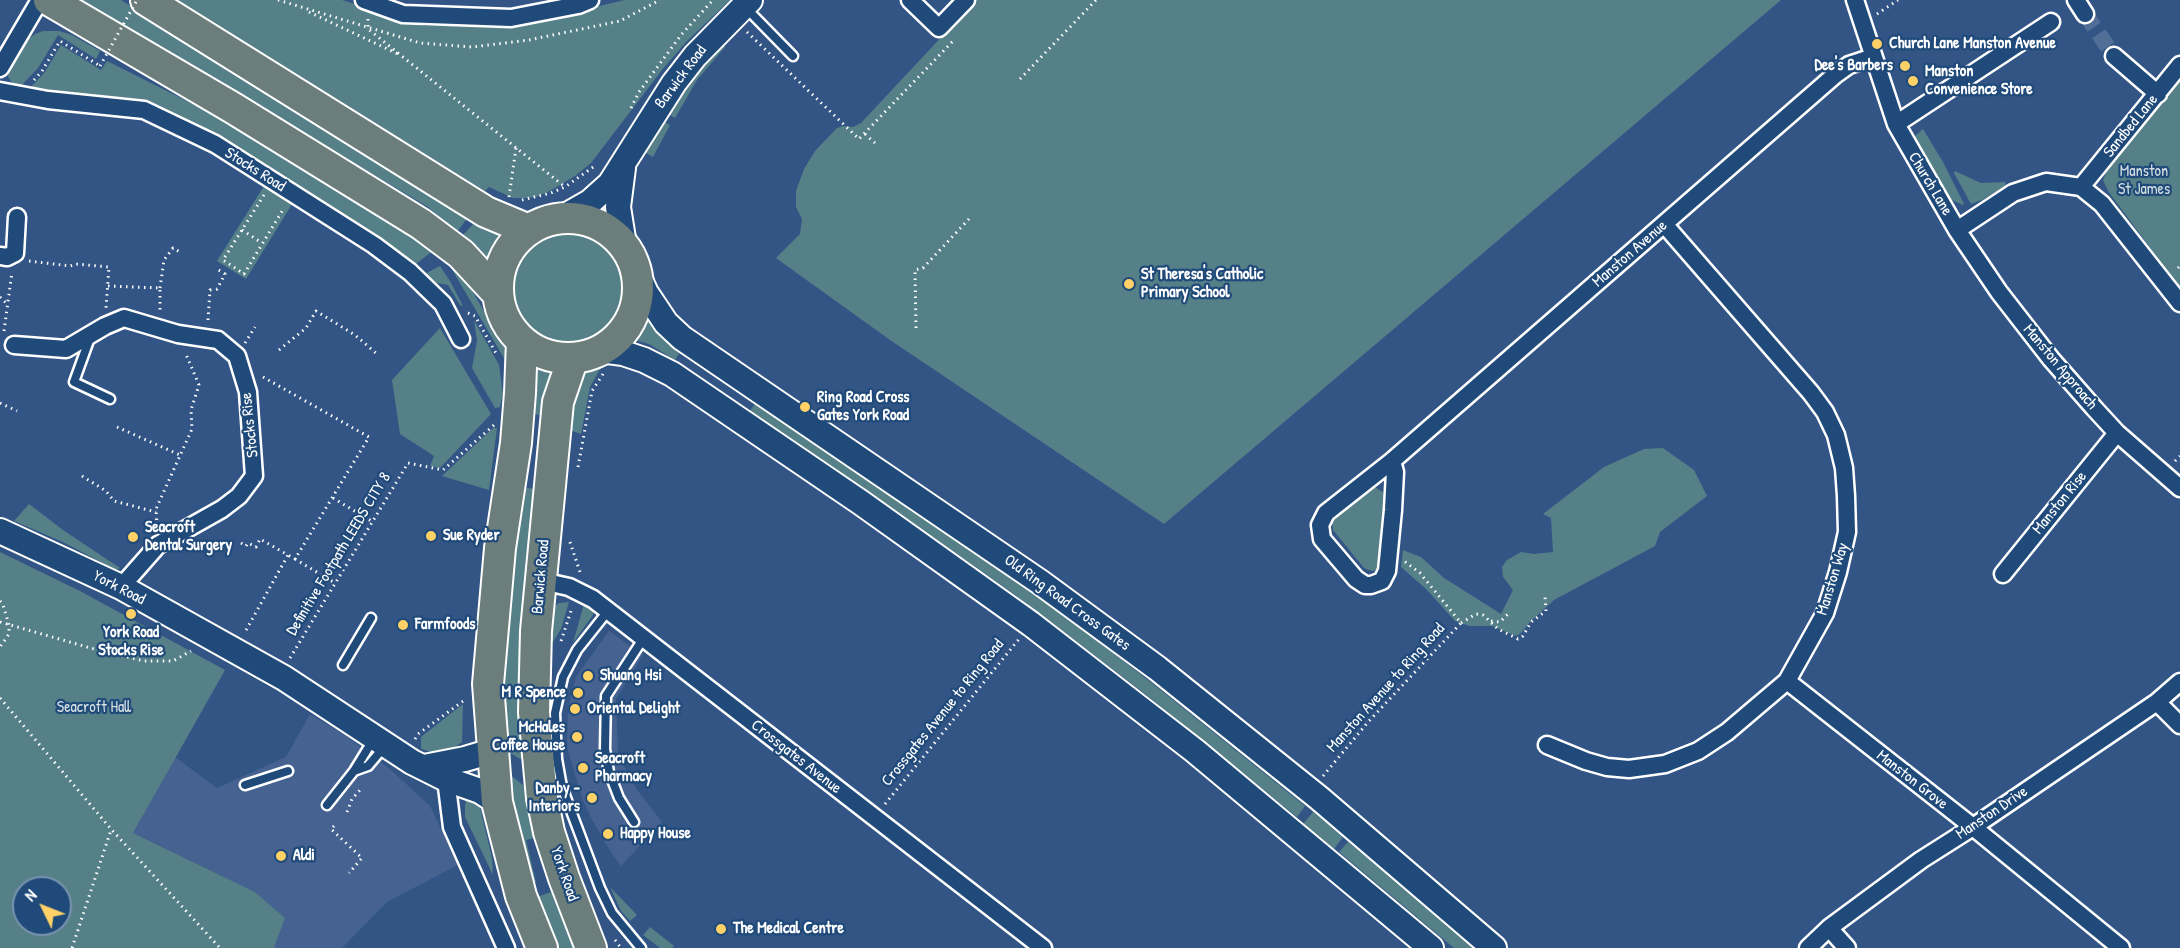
<!DOCTYPE html>
<html>
<head>
<meta charset="utf-8">
<style>
	body { margin:0 }
	#map { position:relative; width:2180px; height:948px; overflow:hidden; background:#325585; font-family:"Patrick Hand",sans-serif }
	canvas { display:block }
	.north { position:absolute; left:12px; top:876px; width:60px; height:60px; box-sizing:border-box; background:#1f4a7a; border:2px solid #7992af; border-radius:50%; rotate:313deg; font-size:16px; font-weight:700; line-height:24px; text-align:center; color:#fff }
	.north::after { content:''; display:block; margin:auto; width:21px; height:27px; background:#ffd166; clip-path:polygon(50% 0,100% 100%,50% 72%,0 100%) }
</style>
</head>
<body>
<div id="map">
<canvas width="2180" height="948"></canvas>
<div class="north">N</div>
</div>
<script>
const context = document.querySelector('canvas').getContext('2d');
context.lineJoin = 'round';
function fillPath(path, color) { context.fillStyle = color; context.fill(path, 'evenodd'); }
const toPath = rows => new Path2D(rows.map(r => 'M' + r).join(''));
function trace(path, color, width, dash) { context.strokeStyle = color; context.lineWidth = width; context.lineCap = dash ? 'butt' : 'round'; context.setLineDash(dash || []); context.stroke(path); }
function drawText(font, color, halo, rows, align = 'center') {
  context.font = font + ' "Patrick Hand",sans-serif'; context.lineWidth = 4.5; context.setLineDash([]); context.textBaseline = 'middle'; context.strokeStyle = halo; context.fillStyle = color; for (const [text, x, y, turn = 0] of rows) {
    context.save(); context.translate(x, y); context.rotate((+turn || 0) * Math.PI / 180); context.textAlign = isNaN(turn) ? turn : align; if (halo) context.strokeText(text, 0, 0); context.fillText(text, 0, 0); context.restore();
  }
}
const built = toPath([
	[609,631,643,655,616,699,618,755,638,791,662,822,621,866,612,854,592,820,582,798,567,748,568,707,576,677],
	[310,714,346,736,390,769,430,806,458,865,387,902,342,948,274,948,285,918,255,892,133,833,175,757,217,788,286,757]
]);
const green = toPath([
	[80,0,121,0,469,216,457,232,428,207],
	[174,0,342,0,425,26,521,24,625,0,730,0,686,42,662,70,591,163,575,176,552,190,536,197,525,198,513,198,489,187,485,191],
	[976,0,1781,0,1164,524,890,340,776,258,800,234,802,219,796,207,796,191,804,169,815,151,837,128,843,126,853,127,861,123],
	[43,31,59,31,72,35,100,51,96,59,58,35,38,68,19,88,13,85,8,76,8,68,21,45,35,34],
	[722,43,725,47,697,80,675,118,665,112,674,97],
	[61,45,101,70,107,61,245,130,438,247,412,267,217,139,171,112,155,106,28,90,45,72],
	[2180,79,2180,288,2108,191,2103,180,2107,170],
	[660,120,670,125,653,157,643,151],
	[1923,129,1943,162,1964,204,1963,205,1950,199,1941,192,1912,139],
	[1955,171,1981,183,2005,182,2006,186,1982,200,1971,204,1954,173],
	[269,178,297,196,246,279,217,261],
	[477,220,506,232,495,245,485,270,462,236],
	'512 287a57 57 0 1 1 114 0a57 57 0 1 1-114 0Z',
	[447,261,463,275,507,351,508,370,505,360],
	[440,266,450,281,463,306,460,305,448,285,431,282,423,275],
	[649,315,682,349,675,360,649,344,635,340,644,329],
	[474,320,499,365,503,394,500,407,495,408,472,368,477,341],
	[440,328,491,414,440,468,430,466,434,456,400,434,392,380],
	[604,362,590,387,581,434,564,428,582,375,591,368],
	[532,364,560,368,546,416,529,413],
	[758,400,1025,585,1157,687,1305,806,1297,817,1149,697,1017,596,869,492,749,412],
	[493,428,497,428,489,490,442,476],
	[1663,448,1694,470,1707,496,1660,532,1655,546,1554,600,1529,623,1521,633,1516,636,1492,626,1470,626,1455,621,1426,589,1401,567,1403,550,1421,557,1444,578,1501,614,1513,590,1503,577,1502,567,1507,560,1521,552,1534,554,1553,552,1551,518,1543,514,1604,467,1644,449],
	[519,486,538,490,524,761,499,747,497,721],
	[1375,487,1387,495,1380,569,1372,571,1364,568,1333,530,1332,522,1336,514,1370,488],
	[29,504,63,530,120,568,116,570,63,542,14,521],
	[0,552,80,591,225,670,133,833,255,892,285,918,274,948,0,948],
	[24,888,60,888,60,924,24,924],
	[569,602,561,629,550,647,552,608,559,603],
	[584,604,593,611,593,615,573,643],
	[463,704,462,742,453,748,443,752,432,752,421,749,421,737],
	[504,770,523,785,535,801,542,836,526,840,536,882,530,883],
	[467,794,478,799,492,858,493,875,465,817,465,806],
	[1313,812,1343,837,1334,849,1303,824],
	[1348,842,1426,905,1477,948,1454,948,1339,852],
	[539,848,578,948,556,948,537,897,551,892],
	[610,887,637,915,630,921,621,911],
	[650,927,674,946,672,948,660,948,643,935]
]);
const streetTunnel = toPath([
	[2085,14,2114,56]
]);
const path = toPath([
	[278,0,420,43,472,47,529,40,620,21,660,0],
	[309,12,398,54],
	[1877,14,1898,0],
	[368,19,368,29,565,187],
	[747,32,859,139,953,41,952,40],
	[1020,79,1096,0],
	[34,80,42,71,60,41,100,66],
	[631,108,639,92,681,35,713,0],
	[865,134,875,143],
	[264,195,223,260,244,274,284,208],
	[509,197,516,148],
	[522,200,551,193,565,187,596,165],
	[242,230,262,243],
	[29,261,70,266,76,264,109,267,106,308],
	[2178,268,2180,266],
	[108,286,160,288,160,312],
	[160,288,164,260,173,248,180,252],
	[0,297,8,305],
	[468,313,475,316,497,355],
	[208,320,210,290,217,289,225,274,217,269],
	[916,328,915,270,923,268,969,219],
	[4,331,12,272],
	[245,343,255,327],
	[279,350,306,328,316,311,355,335,377,354],
	[263,377,369,437,295,559,288,555],
	[0,403,17,411],
	[117,427,180,455],
	[2175,461,2180,456],
	[578,467,592,391,605,371],
	[82,476,106,491,114,501,156,512],
	[333,498,373,522],
	[157,526,156,509,192,429,191,410,199,385,185,352],
	[570,542,580,572],
	[241,543,246,546,248,543,256,547,260,539,288,555,245,632],
	[295,559,335,583],
	[0,601,3,605,9,625,9,634,0,647],
	[1491,621,1500,622,1509,613],
	[0,622,94,649,144,661,173,661,191,651],
	[1461,623,1476,614,1483,615,1498,629,1518,639,1523,636,1531,622,1546,611,1545,596],
	[561,641,572,608],
	[290,658,408,463,443,470,494,425],
	[0,698,111,829,220,948],
	[415,739,418,734,466,699],
	[1323,776,1369,721,1461,623,1420,573,1404,561],
	[885,804,1019,639],
	[347,812,352,799,361,789],
	[334,826,331,829,362,858,349,873],
	[615,940,621,948],
	[72,948,111,830]
]);
const lane = toPath([
	[745,7,793,56],
	[91,335,74,382,110,399],
	[608,611,577,650,563,677,555,713,557,759,562,787,600,888,612,913,641,948],
	[343,665,371,618],
	[354,771,368,766,385,746],
	[245,785,288,771],
	[327,805,354,771,373,740],
	[634,822,619,798,609,772,605,749,606,696,643,639]
]);
const street = toPath([
	[364,0,403,14,511,18,578,5,590,0],
	[910,0,939,28,966,0],
	[1855,0,1896,124,1957,230,1999,292,2051,359,2094,408,2117,433,2180,488],
	[2076,0,2085,14],
	[2114,56,2158,94],
	[0,68,40,0],
	[0,91,48,100,144,110,215,144,374,245,410,272,443,304,461,339],
	[1896,124,2051,22],
	[2081,187,2180,65],
	[1957,230,2013,193,2046,182,2081,187,2102,204,2180,303],
	[0,256,7,257,15,253,17,217],
	[14,345,66,349,105,326,124,318,178,334,218,340,237,356,248,392,254,476,239,496,222,509,158,545,121,587],
	[1392,461,1395,472,1393,510,1387,571,1382,581,1371,585,1365,585,1356,579,1322,539,1320,525,1326,513,1392,461,1835,75,1849,65,1873,57],
	[2003,574,2117,433],
	[542,581,569,587,593,599,1043,948],
	[1787,681,1973,827,2121,948],
	[2157,702,2180,725],
	[1547,745,1586,761,1607,767,1629,769,1665,764,1698,751,1727,732,1787,681,1825,613,1838,572,1847,532,1846,496,1844,468,1836,435,1825,412,1811,393,1664,224],
	[446,779,452,827,506,948],
	[1829,928,1847,948],
	[1808,948,1829,928,1921,860,1973,827,2157,702,2180,682]
]);
const secondary = toPath([
	[623,168,618,207,624,245],
	[562,218,590,202,610,184,674,83,695,56,750,0],
	[636,271,646,293,666,323,682,338,1040,582,1157,668,1319,798,1494,948],
	[600,350,623,353,644,360,672,374,860,502,1031,624,1195,751,1431,948],
	[0,531,121,587,284,678,412,762,446,779,480,791,497,802],
	[424,767,465,759,492,751]
]);
const highway = toPath([
	[49,0,233,108,421,224,461,254,498,294],
	[146,0,486,212,529,230],
	'498 288a70 70 0 1 1 140 0a70 70 0 1 1-140 0Z',
	[522,341,520,393,516,443,500,548,488,684,497,802,521,896,542,948],
	[573,358,558,402,536,631,534,712,542,798,549,832,564,878,591,948]
]);
const pathBridge = toPath([
	[100,66,137,0]
]);
const markers = [
	[1877,44,6,"#ffd166"],
	[1905,66,6,"#ffd166"],
	[1913,81,6,"#ffd166"],
	[1129,284,6,"#ffd166"],
	[805,407,6,"#ffd166"],
	[431,536,6,"#ffd166"],
	[133,537,6,"#ffd166"],
	[131,614,6,"#ffd166"],
	[403,625,6,"#ffd166"],
	[588,676,6,"#ffd166"],
	[578,693,6,"#ffd166"],
	[575,709,6,"#ffd166"],
	[577,737,6,"#ffd166"],
	[583,768,6,"#ffd166"],
	[592,798,6,"#ffd166"],
	[608,834,6,"#ffd166"],
	[281,856,6,"#ffd166"],
	[721,929,6,"#ffd166"]
];
const poiNames = [
	["Church Lane Manston Avenue",1889,44],
	["Dee's Barbers",1893,66,"right"],
	["Manston",1925,72],
	["Convenience Store",1925,90],
	["St Theresa's Catholic",1141,275],
	["Primary School",1141,293],
	["Ring Road Cross",817,398],
	["Gates York Road",817,416],
	["Seacroft",145,528],
	["Dental Surgery",145,546],
	["Sue Ryder",443,536],
	["Farmfoods",415,625],
	["York Road",131,633,"center"],
	["Stocks Rise",131,651,"center"],
	["Shuang Hsi",600,676],
	["M R Spence",566,693,"right"],
	["Oriental Delight",587,709],
	["McHales",565,728,"right"],
	["Coffee House",565,746,"right"],
	["Seacroft",595,759],
	["Pharmacy",595,777],
	["Danby -",580,789,"right"],
	["Interiors",580,807,"right"],
	["Happy House",620,834],
	["Aldi",293,856],
	["The Medical Centre",733,929]
];
const streetNames = [
	["Barwick Road",681,77,-53],
	["Sandbed Lane",2131,126,-51],
	["Stocks Road",255,170,32],
	["Church Lane",1930,184,59],
	["Manston Avenue",1630,254,-41],
	["Manston Approach",2060,367,50],
	["Stocks Rise",250,425,-96],
	["Manston Rise",2060,503,-51],
	["Definitive Footpath LEEDS CITY 8",339,554,-59],
	["Barwick Road",541,577,-85],
	["Manston Way",1833,579,-73],
	["York Road",119,588,27],
	["Old Ring Road Cross Gates",1067,603,36],
	["Manston Avenue to Ring Road",1386,688,-48],
	["Crossgates Avenue to Ring Road",943,713,-51],
	["Crossgates Avenue",796,757,38],
	["Manston Grove",1912,780,38],
	["Manston Drive",1992,813,-34],
	["York Road",564,874,71]
];
const parkNames = [
	["Manston",2144,172],
	["St James",2144,190],
	["Seacroft Hall",94,708]
];
fillPath(built, '#456290');
fillPath(green, '#568088');
trace(streetTunnel, '#516e97', 16, [16, 8]);
trace(lane, '#fff', 13);
trace(street, '#fff', 21);
trace(secondary, '#fff', 28);
trace(highway, '#fff', 34);
trace(path, '#fff', 3, [1.5, 4.5]);
trace(lane, '#1f4a7a', 8);
trace(street, '#1f4a7a', 16);
trace(secondary, '#1f4a7a', 24);
trace(highway, '#6c7e7c', 30);
trace(pathBridge, '#fff', 3, [1.5, 4.5]);
for (const [x, y, r, color] of markers) { const dot = new Path2D(); dot.arc(x, y, r, 0, 2 * Math.PI); context.fillStyle = color; context.fill(dot); trace(dot, '#1f4a7a', 2); }
drawText('bold 16px', '#fff', '#1f4a7a', poiNames, 'left');
drawText('16px', '#fff', '#1f4a7a', streetNames);
drawText('16px', '#d5dfe1', '#1f4a7a', parkNames);
</script>
</body>
</html>
